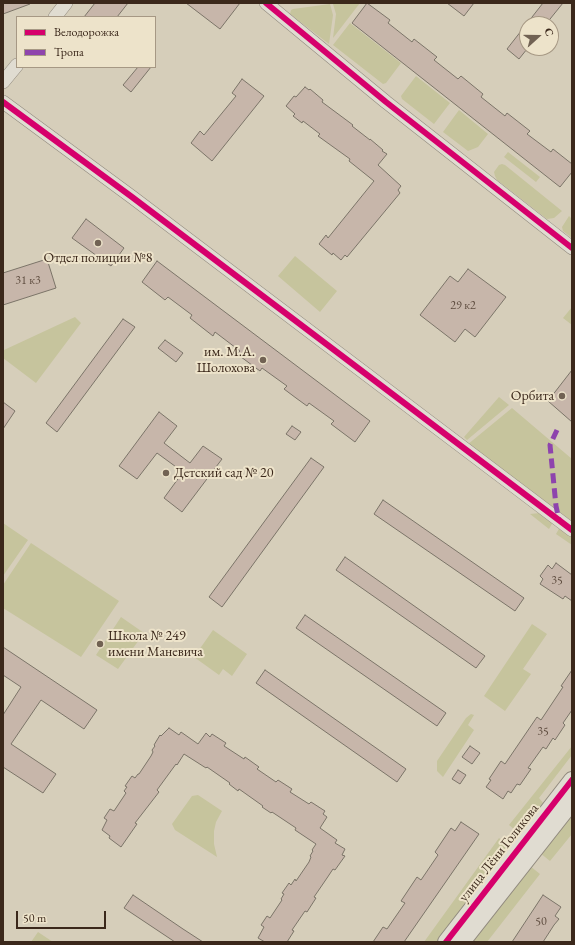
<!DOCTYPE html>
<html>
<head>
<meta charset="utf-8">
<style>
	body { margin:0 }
	#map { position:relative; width:575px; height:945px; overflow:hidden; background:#d6ceba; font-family:"EB Garamond",serif }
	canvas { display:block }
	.frame { position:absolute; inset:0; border:4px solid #3b281b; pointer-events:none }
	.legend { position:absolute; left:16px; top:16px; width:140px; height:52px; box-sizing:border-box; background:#ede3ca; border:1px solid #a69884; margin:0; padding:5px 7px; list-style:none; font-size:12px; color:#3b281b }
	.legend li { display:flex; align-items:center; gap:8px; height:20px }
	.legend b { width:20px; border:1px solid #a69884 }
	.north { position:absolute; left:519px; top:16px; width:40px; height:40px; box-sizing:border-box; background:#ede3ca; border:1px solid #a69884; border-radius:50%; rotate:69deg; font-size:11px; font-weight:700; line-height:16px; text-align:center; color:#3b281b }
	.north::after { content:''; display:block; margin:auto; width:14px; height:18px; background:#716253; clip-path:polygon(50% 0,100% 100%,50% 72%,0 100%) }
	.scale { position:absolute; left:16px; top:911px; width:90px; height:18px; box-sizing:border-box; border:2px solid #3b281b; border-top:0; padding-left:5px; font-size:12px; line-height:14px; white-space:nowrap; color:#3b281b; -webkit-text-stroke:3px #ede3ca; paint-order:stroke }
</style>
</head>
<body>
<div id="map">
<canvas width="575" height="945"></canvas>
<div class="frame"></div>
<ul class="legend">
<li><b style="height:5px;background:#d6006c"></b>Велодорожка</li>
<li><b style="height:5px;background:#8e44ad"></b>Тропа</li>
</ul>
<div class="north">С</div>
<div class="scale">50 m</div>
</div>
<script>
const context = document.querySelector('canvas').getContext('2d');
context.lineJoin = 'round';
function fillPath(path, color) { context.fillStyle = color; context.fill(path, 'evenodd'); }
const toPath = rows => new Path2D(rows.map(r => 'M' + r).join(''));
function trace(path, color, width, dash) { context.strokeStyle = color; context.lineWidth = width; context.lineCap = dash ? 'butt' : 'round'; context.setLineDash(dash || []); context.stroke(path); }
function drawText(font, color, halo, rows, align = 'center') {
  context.font = font + ' "EB Garamond",serif'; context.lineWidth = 4; context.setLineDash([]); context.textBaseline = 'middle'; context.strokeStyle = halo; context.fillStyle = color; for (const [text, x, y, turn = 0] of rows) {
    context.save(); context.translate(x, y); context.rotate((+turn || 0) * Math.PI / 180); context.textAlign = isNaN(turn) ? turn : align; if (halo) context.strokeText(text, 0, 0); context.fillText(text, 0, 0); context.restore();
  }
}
const green = toPath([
	[341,3,360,3,333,38,336,14,333,4],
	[330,4,333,15,329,44,290,14,291,10,293,9],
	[350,23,401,63,386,83,383,84,333,45],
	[416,76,450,103,434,124,402,99,401,96],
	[459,110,488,134,478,147,468,151,443,132],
	[508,152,540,177,536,182,504,157],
	[502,164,505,165,562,211,554,218,547,219,497,180,495,176,494,172,499,165],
	[569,216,572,219,572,238,563,231,562,227],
	[295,256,337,291,320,312,278,276],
	[572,307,572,325,563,318],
	[75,317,81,323,36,383,3,358,4,350],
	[499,397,509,405,467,440,464,437],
	[512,408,572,459,572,522,467,445],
	[540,513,553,522,549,529,530,514],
	[3,523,28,540,3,576],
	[560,527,572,536,572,545,556,534],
	[31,543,119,601,81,657,3,608,3,585],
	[121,617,144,633,118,669,96,655],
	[532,624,547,634,523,669,531,674,505,711,484,696],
	[213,630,247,654,232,676,223,669,219,675,194,657],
	[471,714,474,715,468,725,474,730,443,777,437,771,437,761,466,718],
	[572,746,572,755,539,798,544,804,521,835,509,825],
	[198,795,222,811,216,822,214,831,214,844,217,857,175,830,172,824,192,796],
	[572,813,572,834,550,861,540,853],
	[499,838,510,847,437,942,424,942],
	[530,866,540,874,487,942,471,942],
	[38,932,53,942,31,942]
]);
const building = toPath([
	[3,3,30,3,30,4,3,14,3,3],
	[95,3,128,3,117,17,84,17,95,3],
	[186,3,240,3,220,29,186,3],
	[367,3,390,20,388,23,412,42,414,39,437,57,434,60,458,79,461,76,483,94,481,97,505,116,507,113,530,131,527,134,551,152,553,149,572,164,572,172,560,187,352,23,367,3],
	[447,3,474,3,464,16,447,3],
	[543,3,563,3,546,24,527,24,527,49,519,59,507,49,543,3],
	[138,67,151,67,131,92,123,85,138,67],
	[242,79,264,96,212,161,191,143,200,131,204,135,236,96,232,93,242,79],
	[305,87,309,90,310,89,323,100,322,102,353,125,352,126,370,140,370,139,383,150,382,151,387,154,378,165,401,186,398,190,400,193,347,257,345,255,341,260,333,253,332,255,319,244,326,235,328,238,374,181,349,161,350,159,318,136,320,134,303,121,302,123,293,116,295,114,286,106,294,96,296,97,305,87],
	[86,219,124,248,111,266,72,238,86,219],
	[47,259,56,288,3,305,3,273,47,259],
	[157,261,370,421,355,442,331,424,334,421,309,403,307,406,296,398,284,389,287,386,262,368,260,371,237,354,240,351,215,332,213,336,190,318,192,315,168,297,165,300,142,282,157,261],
	[468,269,506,297,475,337,465,329,455,342,420,315,450,276,458,282,468,269],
	[123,319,135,327,57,432,46,423,123,319],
	[165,340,183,353,176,362,158,348,165,340],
	[572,370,572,422,548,401,572,370],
	[3,402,15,411,3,429,3,402],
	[159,412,177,426,164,443,190,463,203,446,222,459,182,512,164,498,183,472,157,453,137,479,119,466,159,412],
	[292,426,301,432,295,440,286,434,292,426],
	[311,458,324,467,222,607,209,597,311,458],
	[383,500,524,598,515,611,374,514,383,500],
	[345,557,485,656,476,668,336,570,345,557],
	[556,563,572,575,572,601,565,596,563,599,540,584,543,579,540,576,548,565,552,569,556,563],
	[305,615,446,713,437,726,296,628,305,615],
	[3,647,97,710,84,729,41,700,11,744,56,774,43,793,3,767,3,715,21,687,3,675,3,647],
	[265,670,406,769,397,782,256,683,265,670],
	[572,670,572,710,563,723,565,725,555,740,553,738,546,749,543,747,528,768,531,769,520,785,517,784,511,793,508,791,503,799,486,787,491,780,489,779,501,761,505,764,537,717,541,720,563,687,561,686,572,670],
	[169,728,179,735,181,732,198,744,206,733,210,737,212,734,226,743,224,746,244,759,245,757,259,767,257,769,276,782,278,780,292,789,290,792,309,804,311,802,325,811,323,814,327,817,320,828,337,840,335,843,345,849,342,855,345,856,335,870,333,869,327,878,314,897,316,898,307,912,305,911,292,930,294,931,287,942,265,942,258,938,264,927,261,925,267,916,270,918,282,900,281,899,284,894,282,893,289,883,291,885,295,879,296,881,309,862,311,857,310,856,313,851,312,850,316,844,295,830,296,828,272,812,271,813,262,807,263,806,239,789,238,791,229,784,230,783,207,767,206,768,184,754,177,765,176,764,157,790,159,792,135,823,137,824,121,847,109,838,110,836,102,830,107,820,104,818,110,809,114,811,126,793,124,791,127,787,125,786,132,776,135,778,138,774,139,774,151,756,153,752,152,750,155,746,154,745,160,735,161,736,169,728],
	[470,746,480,753,472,764,462,757,470,746],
	[458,770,466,775,460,784,452,779,458,770],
	[461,822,479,834,404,942,373,942,383,927,387,929,405,903,401,901,417,877,421,880,438,855,435,852,451,828,455,831,461,822],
	[133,895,183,929,203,942,175,942,124,908,133,895],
	[543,895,561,907,555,916,559,919,554,925,543,942,512,942,543,895]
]);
const minor = toPath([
	[266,3,386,102,572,248],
	[55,17,66,3],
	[3,82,17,65],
	[3,102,132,197,572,530]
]);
const tertiary = toPath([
	[446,942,572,780],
	[462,942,572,802]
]);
const quiet = toPath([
	[557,430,550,445,556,506,559,520]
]);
const cycleway = toPath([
	[266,3,386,102,572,248],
	[3,102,132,197,572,530],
	[446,942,572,780]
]);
const markers = [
	[98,243,4,"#716253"],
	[263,360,4,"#716253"],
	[562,396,4,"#716253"],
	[166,473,4,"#716253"],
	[100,644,4,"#716253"]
];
const numberNames = [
	["31 к3",28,281],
	["29 к2",463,306],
	["35",557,581],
	["35",543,732],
	["50",541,922]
];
const poiNames = [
	["Отдел полиции №8",98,258,"center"],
	["им. М.А.",255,352],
	["Шолохова",255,368],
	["Орбита",554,396],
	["Детский сад № 20",174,473,"left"],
	["Школа № 249",108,636,"left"],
	["имени Маневича",108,652,"left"]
];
const streetNames = [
	["улица Лёни Голикова",499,853,-52]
];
fillPath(green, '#c6c49d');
fillPath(building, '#c7b6aa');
trace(building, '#7b7468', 1);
trace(minor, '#918a7e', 14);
trace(tertiary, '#918a7e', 18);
trace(minor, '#e0dcd1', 13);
trace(tertiary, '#e0dcd1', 16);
trace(quiet, '#8e44ad', 5, [10, 5]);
trace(cycleway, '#d6006c', 6);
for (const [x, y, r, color] of markers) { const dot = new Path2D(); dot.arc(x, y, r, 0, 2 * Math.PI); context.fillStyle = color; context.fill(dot); trace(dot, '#ede3ca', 1.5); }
drawText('12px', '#5e4c3f', null, numberNames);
drawText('14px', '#3b281b', '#ede3ca', poiNames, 'right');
drawText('14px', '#3b281b', '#ede3ca', streetNames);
</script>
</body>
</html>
